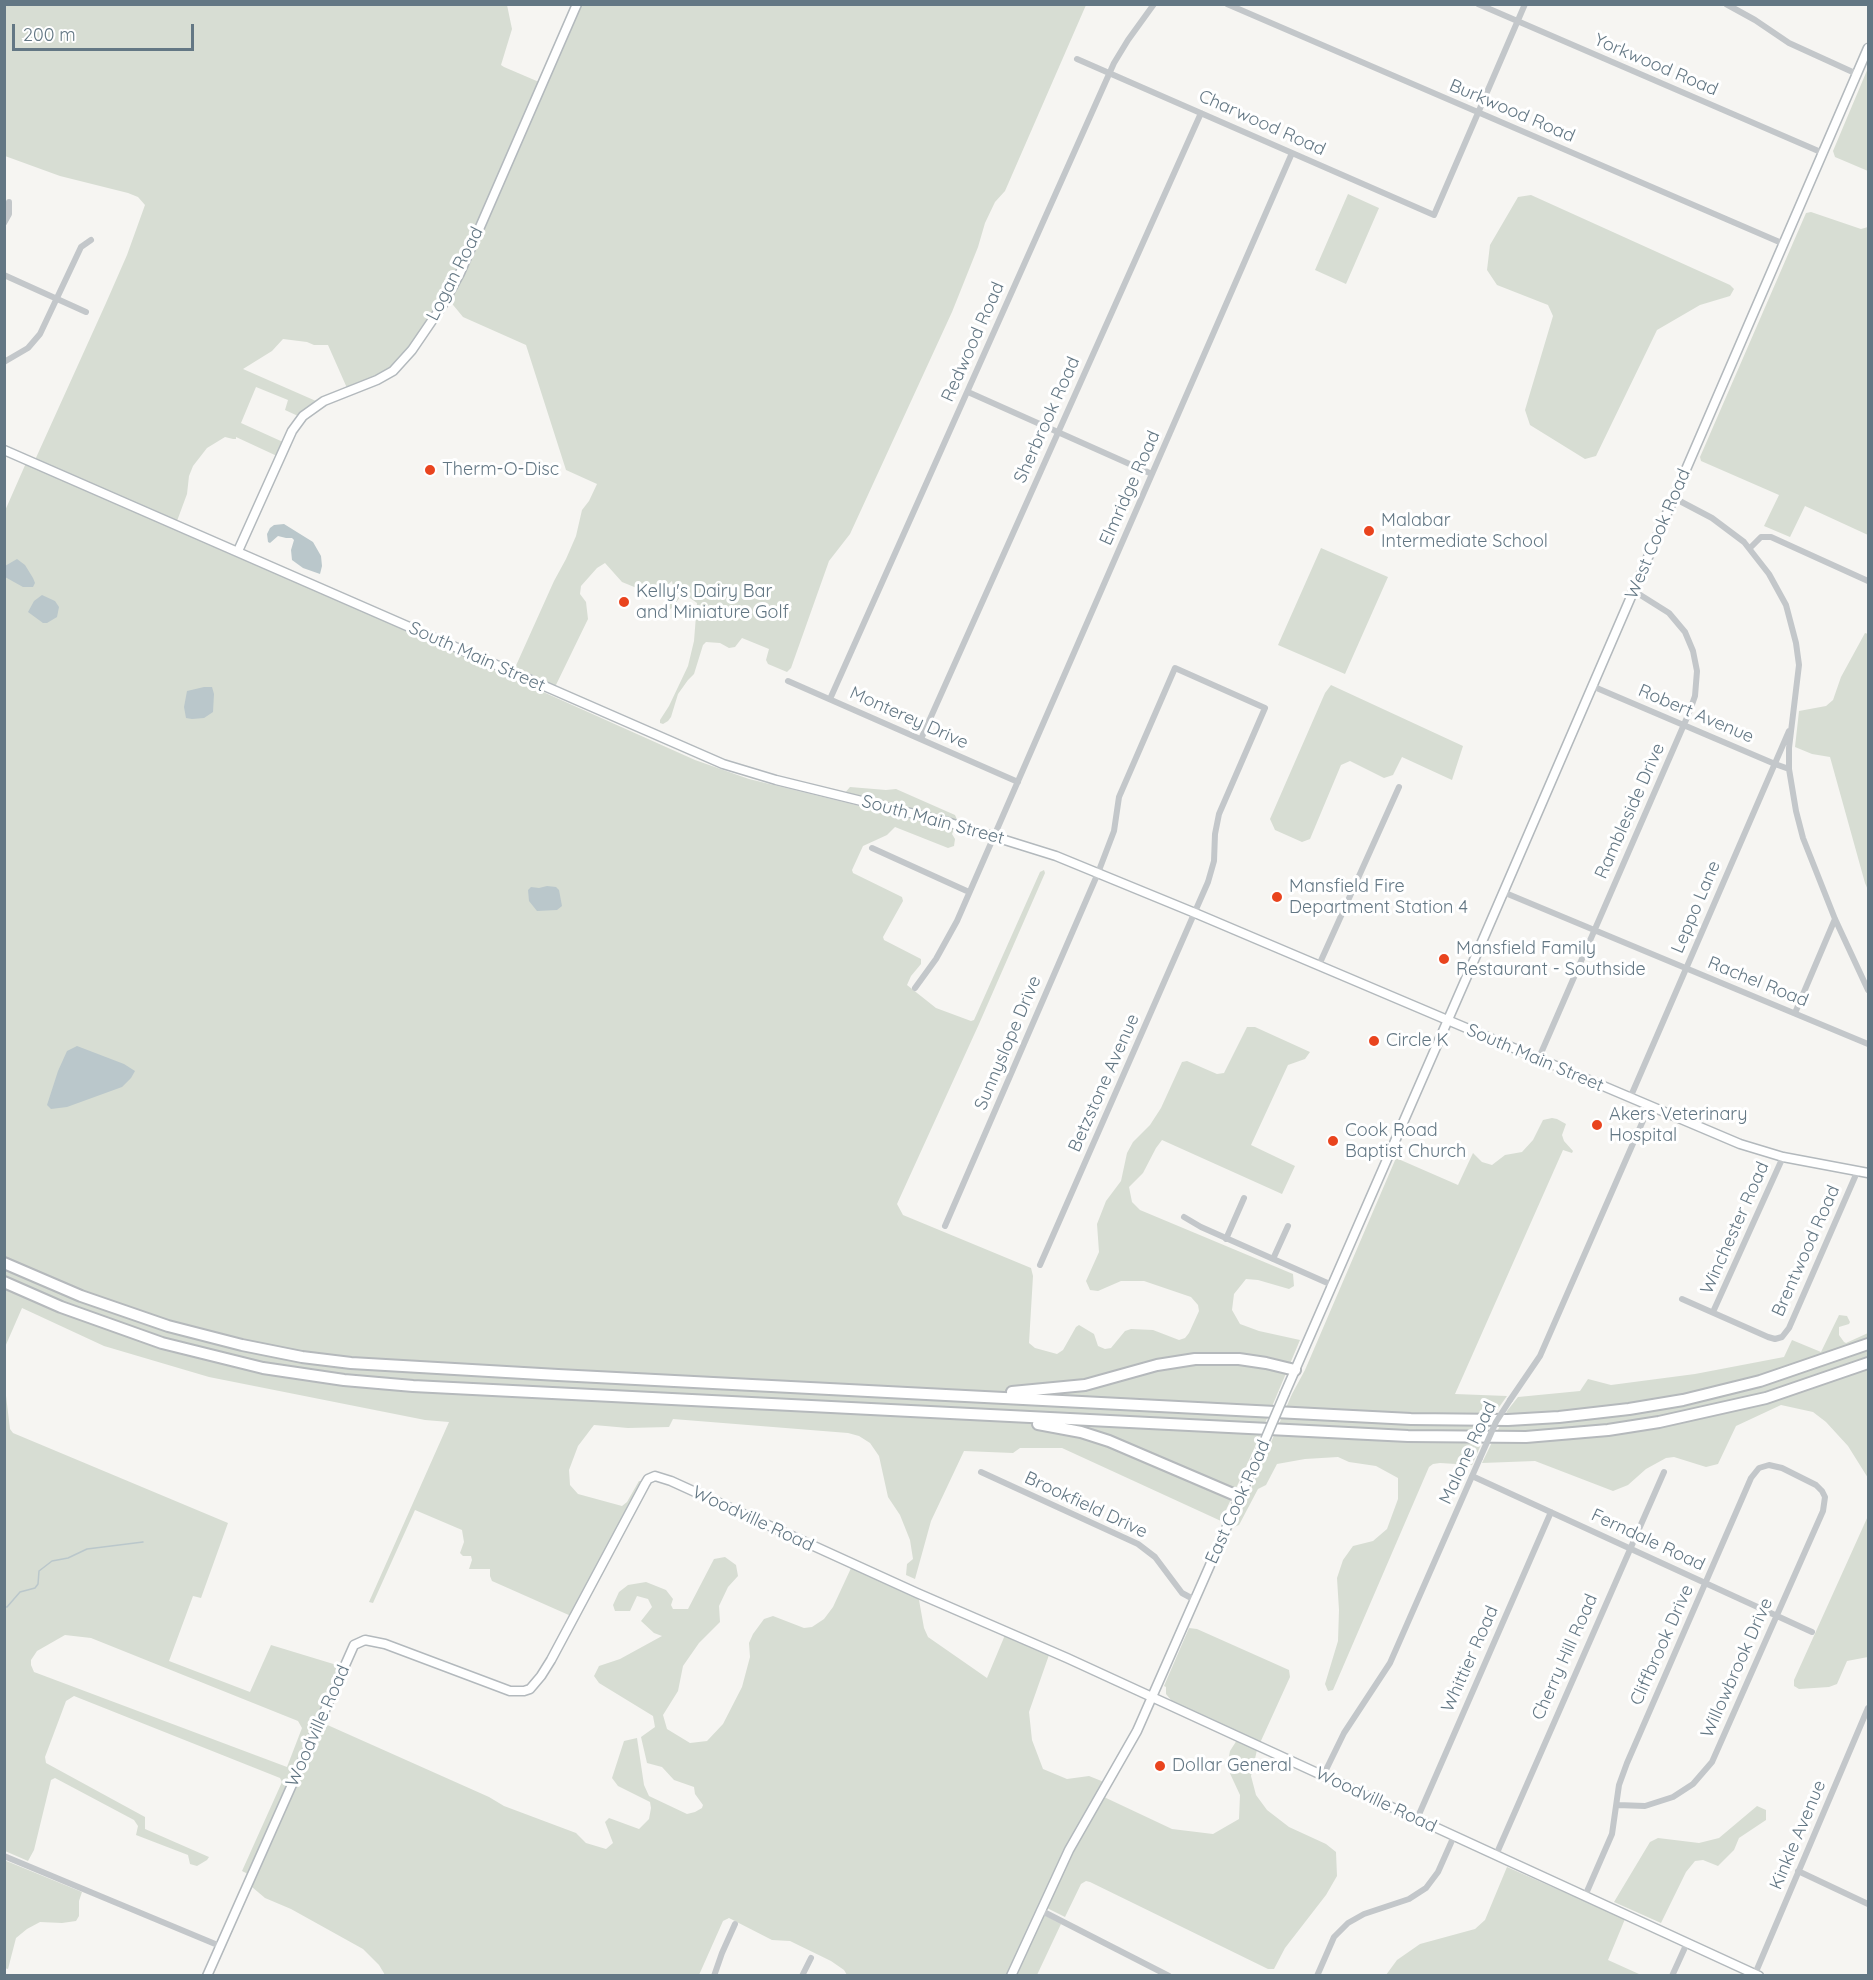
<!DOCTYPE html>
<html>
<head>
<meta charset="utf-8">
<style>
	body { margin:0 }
	#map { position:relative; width:1873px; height:1980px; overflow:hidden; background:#f6f5f2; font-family:Quicksand,sans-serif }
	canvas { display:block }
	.frame { position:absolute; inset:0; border:6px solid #637784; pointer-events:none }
	.scale { position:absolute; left:12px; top:24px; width:182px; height:27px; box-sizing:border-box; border:3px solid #637784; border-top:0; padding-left:8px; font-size:18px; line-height:21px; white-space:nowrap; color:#637784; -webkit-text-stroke:4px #fff; paint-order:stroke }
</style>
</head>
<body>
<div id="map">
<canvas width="1873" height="1980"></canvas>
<div class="frame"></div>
<div class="scale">200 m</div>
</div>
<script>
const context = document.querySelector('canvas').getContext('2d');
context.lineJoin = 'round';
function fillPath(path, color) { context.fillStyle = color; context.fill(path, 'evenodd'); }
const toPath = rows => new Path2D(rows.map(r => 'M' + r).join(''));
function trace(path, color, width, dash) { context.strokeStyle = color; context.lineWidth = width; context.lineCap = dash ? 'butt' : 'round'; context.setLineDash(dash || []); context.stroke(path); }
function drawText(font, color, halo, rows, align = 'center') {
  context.font = font + ' Quicksand,sans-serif'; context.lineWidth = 6; context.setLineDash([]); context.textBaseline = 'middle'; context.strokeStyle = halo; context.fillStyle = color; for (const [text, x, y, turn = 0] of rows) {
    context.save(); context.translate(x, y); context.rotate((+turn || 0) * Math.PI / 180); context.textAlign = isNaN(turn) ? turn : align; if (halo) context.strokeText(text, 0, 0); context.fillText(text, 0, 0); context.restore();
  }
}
const green = toPath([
	[4,5,507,5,512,29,501,65,504,67,539,82,452,281,420,334,394,365,381,375,347,388,328,345,314,345,307,342,283,339,272,351,243,369,316,401,298,416,285,410,288,400,256,387,241,423,283,442,277,456,236,437,236,439,233,439,225,437,207,448,193,466,189,476,187,494,177,521,35,460,106,303,127,255,145,205,138,197,128,193,60,176,5,156],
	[581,5,1086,5,1005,191,995,202,985,223,978,247,952,312,850,534,829,561,791,668,787,672,768,664,766,660,769,649,742,638,735,647,729,648,720,643,706,642,703,645,694,674,688,680,678,694,671,717,668,721,663,724,660,723,660,720,669,706,688,666,694,641,697,603,683,593,672,608,663,614,659,614,658,611,660,609,669,605,674,592,672,581,662,590,649,593,622,582,605,563,597,568,581,586,580,594,586,602,588,619,555,687,514,670,554,581,566,559,576,536,582,510,589,501,597,484,566,470,526,345,463,317,449,300],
	[1868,68,1868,171,1835,157,1833,151],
	[1348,194,1379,208,1346,284,1315,270],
	[1531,195,1730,285,1734,289,1730,296,1700,305,1657,330,1596,456,1585,459,1530,425,1525,410,1553,316,1548,305,1497,285,1487,270,1490,245,1518,197],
	[1811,212,1861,229,1868,227,1868,535,1805,506,1790,537,1764,526,1779,495,1701,461,1700,457,1806,213],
	[26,463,300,583,695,760,749,779,954,829,952,834,955,839,954,846,948,848,895,827,887,835,863,846,852,870,853,873,902,897,903,901,883,937,884,940,921,959,921,964,911,976,907,985,936,1008,971,1021,974,1020,1040,872,1044,870,1045,873,979,1024,897,1204,903,1215,1031,1268,1033,1276,1029,1343,1035,1348,1057,1354,1063,1350,1076,1327,1079,1325,1094,1334,1098,1346,1105,1349,1111,1348,1125,1331,1131,1329,1153,1330,1179,1340,1185,1338,1189,1333,1199,1311,1198,1305,1191,1297,1144,1281,1121,1281,1098,1291,1090,1290,1086,1281,1099,1252,1097,1224,1106,1201,1121,1181,1127,1153,1133,1142,1150,1125,1161,1108,1182,1062,1187,1061,1217,1074,1224,1073,1247,1027,1255,1027,1310,1052,1305,1059,1288,1065,1251,1145,1295,1166,1282,1194,1162,1140,1156,1148,1143,1173,1129,1187,1132,1202,1140,1210,1293,1274,1294,1286,1289,1289,1258,1280,1246,1279,1234,1294,1232,1310,1240,1324,1259,1331,1300,1340,1255,1447,1221,1521,1062,1448,1020,1448,1013,1453,964,1451,931,1521,915,1579,906,1575,907,1564,913,1559,910,1540,900,1515,888,1497,879,1456,870,1443,859,1436,848,1433,673,1419,669,1427,628,1428,594,1425,578,1446,569,1470,570,1485,578,1494,622,1506,627,1502,639,1481,642,1481,571,1616,492,1581,490,1576,490,1569,469,1569,472,1560,471,1556,463,1556,460,1553,464,1542,462,1530,415,1510,373,1603,369,1602,449,1422,425,1420,209,1377,104,1346,22,1308,5,1347,4,513],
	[1321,548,1388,577,1345,674,1278,645],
	[1865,633,1868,634,1868,890,1865,883,1830,757,1812,754,1795,747,1799,711,1826,706,1833,700,1841,677],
	[1331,685,1463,746,1452,780,1402,757,1393,775,1384,778,1350,761,1341,765,1310,839,1302,842,1275,830,1270,819,1325,693],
	[850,787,886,790,896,789,955,815,958,822,844,794],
	[1552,1118,1557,1119,1566,1124,1562,1135,1564,1141,1573,1151,1572,1153,1563,1150,1455,1394,1507,1396,1495,1413,1472,1465,1440,1463,1433,1464,1429,1467,1333,1690,1328,1691,1325,1684,1338,1641,1339,1610,1337,1578,1343,1560,1353,1546,1373,1541,1387,1529,1398,1499,1398,1478,1376,1466,1349,1462,1338,1457,1305,1459,1277,1464,1266,1485,1258,1489,1239,1525,1234,1527,1292,1394,1305,1370,1396,1158,1458,1185,1473,1153,1482,1162,1492,1165,1505,1155,1522,1152,1533,1140,1543,1120],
	[1839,1315,1847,1316,1850,1322,1849,1324,1839,1327,1839,1335,1844,1342,1846,1343,1868,1333,1868,1478,1848,1446,1826,1422,1813,1412,1781,1405,1736,1426,1718,1464,1706,1467,1674,1457,1666,1458,1646,1469,1628,1485,1613,1491,1535,1461,1482,1463,1507,1411,1518,1397,1580,1391,1588,1379,1611,1385,1695,1374,1784,1357,1792,1340,1821,1352],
	[4,1379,10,1429,13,1433,228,1523,201,1598,193,1596,169,1661,250,1692,271,1645,340,1666,248,1874,242,1871,282,1782,280,1778,74,1696,66,1701,45,1757,46,1763,145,1817,145,1829,209,1857,207,1860,197,1866,190,1864,188,1855,136,1835,138,1826,134,1820,55,1778,51,1780,34,1850,28,1861,5,1851],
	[65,1635,91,1638,298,1721,302,1728,287,1767,34,1672,31,1665,31,1660,37,1651],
	[1868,1516,1868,1657,1847,1661,1837,1684,1829,1687,1799,1689,1794,1686,1794,1680],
	[725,1557,736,1565,738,1576,728,1587,719,1606,720,1622,699,1643,683,1666,678,1691,663,1715,667,1729,690,1743,707,1741,723,1724,742,1687,750,1657,749,1643,753,1634,764,1619,773,1616,804,1628,812,1627,824,1619,833,1607,852,1566,916,1596,919,1600,924,1628,928,1637,987,1678,1005,1635,1049,1655,1029,1712,1032,1740,1043,1769,1067,1779,1089,1776,1104,1782,1058,1862,1007,1975,847,1975,844,1970,831,1961,790,1941,772,1940,729,1918,723,1921,699,1975,385,1975,379,1965,363,1949,291,1909,265,1898,252,1887,213,1975,210,1976,323,1723,489,1797,504,1806,576,1833,586,1843,606,1849,613,1843,605,1822,609,1818,639,1829,649,1819,651,1808,650,1802,618,1786,612,1778,624,1741,637,1738,644,1785,649,1796,687,1814,695,1812,702,1808,703,1805,695,1794,694,1787,674,1780,662,1767,647,1763,641,1737,655,1727,653,1716,599,1683,594,1676,599,1666,620,1659,662,1636,654,1633,641,1621,652,1607,648,1599,637,1596,630,1611,615,1611,613,1605,619,1592,628,1585,646,1582,666,1590,673,1599,671,1605,673,1609,688,1609,714,1559],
	[1189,1628,1197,1629,1289,1670,1290,1677,1260,1743,1171,1702,1171,1700,1166,1694,1166,1687,1164,1686],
	[1237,1740,1257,1750,1251,1776,1256,1795,1267,1810,1289,1827,1326,1844,1336,1852,1337,1876,1326,1895,1285,1948,1274,1969,1268,1969,1090,1882,1086,1881,1081,1884,1065,1917,1045,1907,1071,1853,1104,1797,1172,1829,1213,1834,1239,1819,1240,1795,1227,1767,1230,1751],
	[1757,1806,1766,1810,1766,1820,1739,1838,1734,1850,1718,1866,1703,1860,1695,1861,1686,1872,1661,1923,1614,1902,1650,1842,1658,1838,1699,1843,1719,1838],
	[4,1860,82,1892,79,1901,79,1916,76,1921,62,1923,40,1922,27,1929,16,1938,8,1969,4,1968],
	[1507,1867,1625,1919,1608,1960,1639,1974,1638,1975,1386,1975,1397,1960,1420,1944,1475,1929,1485,1920],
	[1042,1914,1061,1924,1037,1975,1015,1976]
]);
const water = toPath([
	[284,524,313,542,321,556,322,566,320,574,303,568,292,560,291,550,294,540,292,538,286,538,278,536,270,543,268,542,267,534,270,528,274,525],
	[17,559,25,565,33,578,35,583,33,587,23,587,5,577,5,566],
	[42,595,55,601,59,607,57,617,47,623,43,623,28,612,34,601],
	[204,687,212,687,214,694,213,712,204,718,192,719,186,718,184,707,187,691],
	[547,886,556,887,559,890,562,906,557,910,537,911,529,901,528,890,531,887,539,888],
	[77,1046,124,1064,135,1071,131,1078,122,1087,67,1107,51,1109,47,1105,58,1071,67,1051]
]);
const stream = toPath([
	[4,1607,7,1607,20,1592,35,1588,38,1584,39,1571,52,1561,68,1558,87,1549,143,1542]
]);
const street = toPath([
	[1227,4,1784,244],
	[1478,4,1823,153],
	[1726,4,1755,20,1789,43,1857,74],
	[1077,59,1434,215,1525,4],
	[4,223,9,214,9,202],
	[4,275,86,312],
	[4,362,28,348,40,334,81,247,91,240],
	[968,392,1152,474],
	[1674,498,1712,518,1744,542,1769,574,1786,605,1796,643,1799,665,1789,748,1789,769,1796,811,1803,838,1835,919,1868,990],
	[1750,548,1761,537,1771,537,1868,581],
	[788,681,1018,782],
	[1592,686,1775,764,1789,769],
	[830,699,1114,63,1128,40,1154,4],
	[921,739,1201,113],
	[872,848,969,892],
	[1503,892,1868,1044],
	[1319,965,1399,787],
	[915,988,936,959,957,921,1292,153],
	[1795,1013,1835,919],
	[1538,1060,1689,713,1695,696,1697,671,1693,651,1685,632,1669,613,1634,591],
	[1630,1098,1789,731],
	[1184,1217,1201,1227,1332,1285],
	[945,1226,1098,873,1114,831,1119,797,1175,668,1265,708,1219,814,1215,834,1214,861,1208,882,1040,1265],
	[1226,1239,1244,1198],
	[1273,1259,1288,1226],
	[1682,1299,1768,1337,1775,1339,1782,1337,1789,1328,1858,1170],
	[1713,1312,1783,1157],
	[1510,1400,1540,1356,1649,1107],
	[981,1472,1138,1544,1155,1557,1182,1593,1195,1600],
	[1472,1476,1812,1632],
	[1323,1776,1344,1733,1390,1663,1480,1458],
	[1417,1819,1551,1512],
	[1496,1855,1664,1472],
	[4,1856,220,1946],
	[1798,1871,1868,1904],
	[1585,1896,1612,1834,1619,1785,1627,1763,1751,1478,1759,1468,1769,1465,1782,1468,1816,1485,1822,1491,1825,1497,1823,1511,1712,1762,1693,1784,1673,1797,1645,1806,1617,1805],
	[1040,1910,1169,1976],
	[1755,1974,1868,1708],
	[714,1976,722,1953,735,1924],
	[802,1976,811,1958],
	[1317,1976,1334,1937,1348,1923,1364,1914,1409,1899,1426,1888,1438,1872,1454,1836],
	[1672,1976,1687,1943]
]);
const secondary = toPath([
	[4,450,723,764,776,780,947,822,1056,856,1195,913,1740,1144,1783,1157,1868,1173],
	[238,551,292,431,303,416,324,401,377,380,393,371,412,350,442,306,460,273,577,4],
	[1285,1393,1478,951,1868,48],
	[207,1976,354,1645,365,1640,385,1644,510,1691,524,1691,530,1689,541,1676,551,1660,645,1484,648,1479,655,1476,671,1481,917,1593,1067,1658,1759,1976],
	[1011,1976,1069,1850,1137,1731,1262,1447]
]);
const highway = toPath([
	[4,1263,81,1296,168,1326,242,1345,302,1357,351,1363,558,1375,1411,1419,1508,1420,1559,1417,1629,1409,1683,1400,1760,1381,1868,1344],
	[4,1282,61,1307,162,1343,263,1368,344,1380,413,1386,1408,1436,1526,1437,1608,1430,1659,1422,1766,1398,1868,1363],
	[1012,1392,1085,1385,1157,1365,1195,1359,1239,1359,1266,1363,1295,1370],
	[1038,1424,1081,1432,1109,1441,1240,1497]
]);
const streetBridge = toPath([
	[1480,1458,1496,1422,1510,1400]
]);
const secondaryBridge = toPath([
	[1262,1447,1285,1393]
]);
const markers = [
	[430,470,6,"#e9441e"],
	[1369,531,6,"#e9441e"],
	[624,602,6,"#e9441e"],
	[1277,897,6,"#e9441e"],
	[1444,959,6,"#e9441e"],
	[1374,1041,6,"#e9441e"],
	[1597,1125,6,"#e9441e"],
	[1333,1141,6,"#e9441e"],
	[1160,1766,6,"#e9441e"]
];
const streetNames = [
	["Yorkwood Road",1656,65,23],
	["Burkwood Road",1512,111,23],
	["Charwood Road",1262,123,24],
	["Logan Road",455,274,-63],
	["Redwood Road",973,342,-66],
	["Sherbrook Road",1047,420,-66],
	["Elmridge Road",1130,488,-66],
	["West Cook Road",1658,534,-67],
	["South Main Street",477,657,24],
	["Robert Avenue",1696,714,23],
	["Monterey Drive",909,718,24],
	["Rambleside Drive",1630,811,-66],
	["South Main Street",933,820,15],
	["Leppo Lane",1696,907,-67],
	["Rachel Road",1758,982,22],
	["Sunnyslope Drive",1008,1043,-67],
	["South Main Street",1535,1058,23],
	["Betzstone Avenue",1104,1083,-66],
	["Winchester Road",1735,1228,-66],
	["Brentwood Road",1806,1251,-66],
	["Malone Road",1468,1453,-65],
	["East Cook Road",1238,1502,-66],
	["Brookfield Drive",1086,1505,25],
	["Woodville Road",753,1519,25],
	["Ferndale Road",1648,1540,25],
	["Cliffbrook Drive",1662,1645,-66],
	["Cherry Hill Road",1565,1657,-66],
	["Whittier Road",1470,1659,-66],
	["Willowbrook Drive",1737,1668,-66],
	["Woodville Road",318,1726,-66],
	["Woodville Road",1376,1800,25],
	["Kinkle Avenue",1798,1835,-67]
];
const poiNames = [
	["Therm-O-Disc",442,470],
	["Malabar",1381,521],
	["Intermediate School",1381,542],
	["Kelly's Dairy Bar",636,592],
	["and Miniature Golf",636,613],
	["Mansfield Fire",1289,887],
	["Department Station 4",1289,908],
	["Mansfield Family",1456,949],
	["Restaurant - Southside",1456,970],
	["Circle K",1386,1041],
	["Akers Veterinary",1609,1115],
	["Hospital",1609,1136],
	["Cook Road",1345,1131],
	["Baptist Church",1345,1152],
	["Dollar General",1172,1766]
];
fillPath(green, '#d7ddd3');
fillPath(water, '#bac7cb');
trace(stream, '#bac7cb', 1.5);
trace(secondary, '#b3b9bd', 11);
trace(highway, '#b5b9bc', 14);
trace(street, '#c3c7ca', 6);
trace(secondary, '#fff', 8);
trace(highway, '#fff', 10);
trace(secondaryBridge, '#b3b9bd', 11, []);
trace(streetBridge, '#c3c7ca', 6);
trace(secondaryBridge, '#fff', 8);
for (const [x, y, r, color] of markers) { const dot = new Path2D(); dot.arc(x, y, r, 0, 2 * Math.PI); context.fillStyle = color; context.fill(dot); trace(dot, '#fff', 2); }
drawText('18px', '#637784', '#fff', streetNames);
drawText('18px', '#637784', '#fff', poiNames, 'left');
</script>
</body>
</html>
